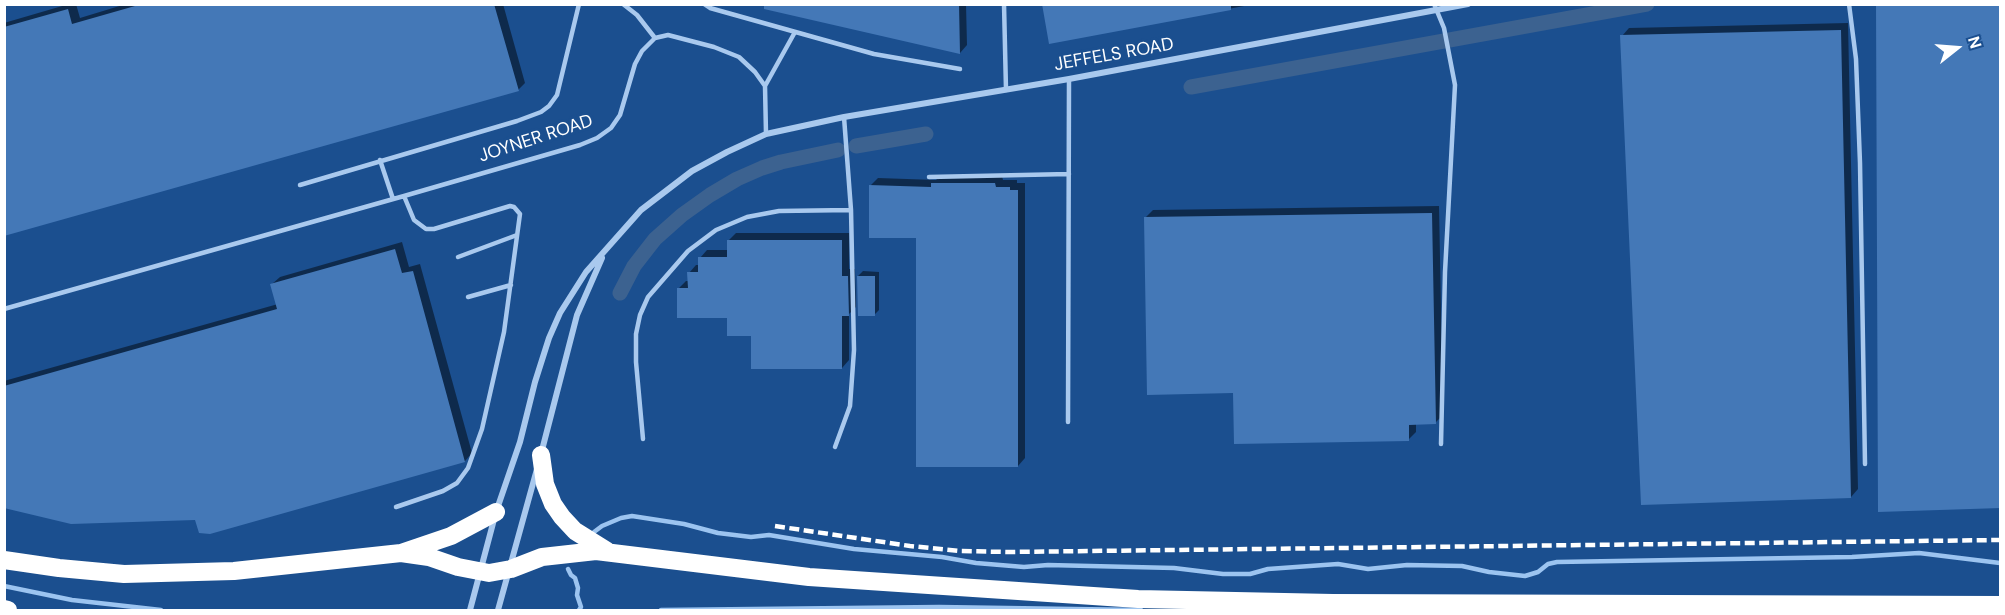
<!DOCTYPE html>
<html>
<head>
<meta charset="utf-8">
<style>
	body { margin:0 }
	#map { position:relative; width:2005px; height:615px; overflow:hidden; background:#1b4f8f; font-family:"DM Sans",sans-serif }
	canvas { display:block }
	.frame { position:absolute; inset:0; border:6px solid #fff; pointer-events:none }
	.north { position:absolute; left:1927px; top:18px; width:60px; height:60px; -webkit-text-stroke:4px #1b4f8f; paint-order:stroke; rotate:73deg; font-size:16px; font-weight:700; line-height:24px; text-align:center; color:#fff }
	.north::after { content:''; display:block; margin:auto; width:21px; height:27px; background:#fff; clip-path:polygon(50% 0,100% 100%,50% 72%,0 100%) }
</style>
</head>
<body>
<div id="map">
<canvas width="2005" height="615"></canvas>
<div class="frame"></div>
<div class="north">N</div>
</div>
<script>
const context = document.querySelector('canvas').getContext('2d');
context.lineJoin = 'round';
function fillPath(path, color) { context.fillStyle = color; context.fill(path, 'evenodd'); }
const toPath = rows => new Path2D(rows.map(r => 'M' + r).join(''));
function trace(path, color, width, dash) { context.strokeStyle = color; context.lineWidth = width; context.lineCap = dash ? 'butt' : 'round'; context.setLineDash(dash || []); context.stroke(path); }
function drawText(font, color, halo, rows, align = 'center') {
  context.font = font + ' "DM Sans",sans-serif'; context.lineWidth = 6; context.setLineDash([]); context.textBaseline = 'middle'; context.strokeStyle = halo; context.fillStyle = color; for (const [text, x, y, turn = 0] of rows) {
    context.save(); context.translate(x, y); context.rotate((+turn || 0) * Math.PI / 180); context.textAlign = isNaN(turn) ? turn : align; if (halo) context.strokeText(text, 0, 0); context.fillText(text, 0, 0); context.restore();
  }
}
const shadow = toPath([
	[69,4,76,4,80,18,126,4,503,4,525,83,518,90,4,235,4,23],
	[756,4,966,4,967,45,960,53],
	[1043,4,1255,4,1050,42],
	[1848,23,1858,489,1851,497,1622,36,1629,28],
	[940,176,1002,176,1003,180,1017,180,1017,183,1025,183,1025,458,1018,466,917,237,870,186,878,178,936,180],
	[1439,206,1443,415,1435,423,1416,423,1416,432,1408,440,1235,392,1145,218,1153,210],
	[736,233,849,233,849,269,855,269,856,307,849,314,849,360,842,368,728,317,679,288,686,281,689,281,689,273,696,265,700,265,700,258,707,250,728,250,728,241],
	[402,242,409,267,420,264,472,453,465,461,196,519,4,506,4,381,278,304,272,284,280,277],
	[863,271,879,272,879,310,874,315,858,276]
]);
const stream = toPath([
	[594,532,602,526,621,518,632,516,684,524,718,533,751,537,769,535,854,549,942,557,976,563,1024,567,1048,565,1174,568,1223,574,1250,574,1268,569,1338,564,1368,569,1407,565,1462,566,1489,572,1525,576,1538,572,1548,564,1557,562,1852,557,1919,553,2000,563],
	[568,569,571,575,575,578,578,588,577,595,581,607,579,610],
	[4,586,72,600,161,610],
	[661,610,939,607,1141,610]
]);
const canal = toPath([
	[1191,87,1647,4],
	[856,146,926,134],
	[620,293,634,266,655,239,682,215,710,195,737,179,762,168,781,162,838,150]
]);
const building = toPath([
	[142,4,494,4,519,91,4,236,4,27,68,9,72,24],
	[764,4,959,4,960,54,764,9],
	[1042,4,1231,4,1231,10,1049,44],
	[1876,4,2001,4,2001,508,1878,512],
	[1841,30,1851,498,1641,505,1620,35],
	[931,183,995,183,996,187,1010,187,1010,190,1018,190,1018,467,916,467,916,238,869,238,869,185,931,187],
	[1432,213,1436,424,1409,425,1409,441,1234,444,1233,393,1147,395,1144,217],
	[727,240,842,240,842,276,848,276,849,316,842,316,842,369,751,369,751,336,727,336,727,318,677,318,677,288,688,288,687,272,698,272,698,257,727,257],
	[395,249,402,273,413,271,465,462,210,534,199,533,195,520,71,524,4,508,4,386,277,309,270,284],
	[857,276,875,276,875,316,858,316]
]);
const service = toPath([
	[623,4,637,15,655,38],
	[704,4,710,8,874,54,960,69],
	[1004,4,1006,90],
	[1434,4,1444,28,1455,85,1445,272,1441,444],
	[1849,4,1856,59,1860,163,1865,464],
	[765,86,795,32],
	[380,160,393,199],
	[929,177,1069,174],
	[300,185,517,121,541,112,549,106,557,95,579,4],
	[458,257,517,235],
	[468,297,511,285],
	[4,309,404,196,580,145,597,138,611,128,620,115,635,64,642,51,655,38,668,35,714,47,739,57,755,72,765,86,766,134],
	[1068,422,1069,79],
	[643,439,636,362,636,334,640,315,648,297,688,251,716,230,747,217,779,211,851,210],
	[835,447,850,406,854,350,851,210,844,117],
	[396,507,443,491,457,483,468,468,482,429,504,332,520,214,514,207,510,206,434,229,426,229,414,220,404,196]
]);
const minor = toPath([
	[541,454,577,315,602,258],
	[470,610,496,512,520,442,535,382,549,338,560,313,586,272,641,210,692,171,727,152,766,134,844,117,1069,79,1468,4],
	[498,610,537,469]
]);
const motorway = toPath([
	[541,455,545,484,553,504,562,517,575,531,607,551],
	[401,553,429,557,458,567,489,573,511,569,542,557,596,551,809,577,1138,599,1333,603,2000,605],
	[4,560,59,568,124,574,234,571,401,553,451,536,496,512],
	[4,609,8,610]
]);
const rail = toPath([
	[775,526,910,546,960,551,1009,552,2000,540]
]);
const streetNames = [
	["JEFFELS ROAD",1114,55,-10],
	["JOYNER ROAD",536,139,-18]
];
fillPath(shadow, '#0007');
trace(stream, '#9cc4f0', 4.5);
trace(canal, '#3c6290', 15);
fillPath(building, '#4478b7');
trace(service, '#a9c9ee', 4.5);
trace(minor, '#a9c9ee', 6);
trace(motorway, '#fff', 18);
trace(rail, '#fff', 4.5, [10, 4.5]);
drawText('18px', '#fff', '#1b4f8f', streetNames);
</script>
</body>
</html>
